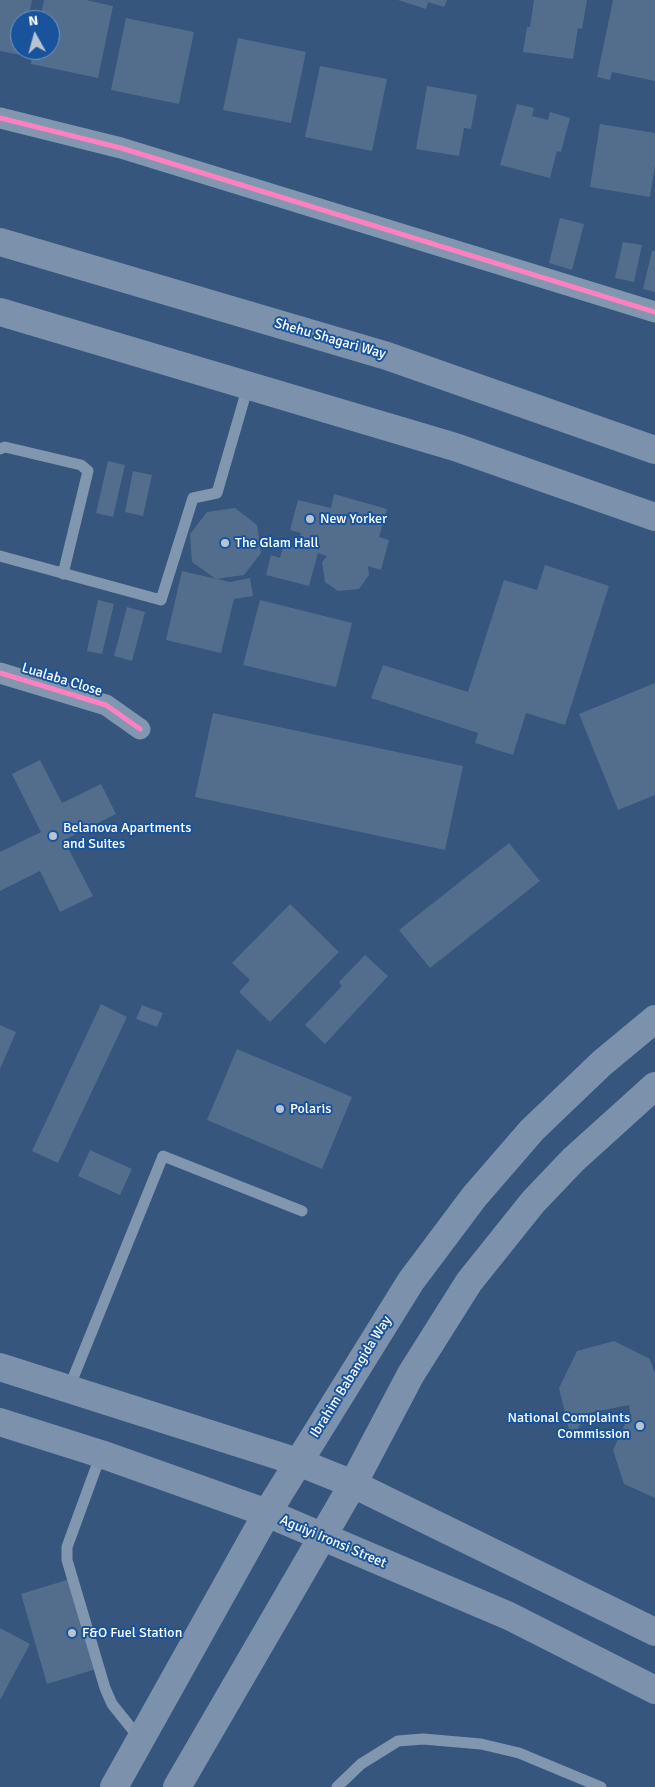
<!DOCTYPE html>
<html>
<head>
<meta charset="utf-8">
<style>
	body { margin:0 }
	#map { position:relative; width:655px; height:1787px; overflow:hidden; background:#36567e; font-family:Signika,sans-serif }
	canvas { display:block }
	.north { position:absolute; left:10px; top:10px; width:50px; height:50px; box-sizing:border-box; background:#18539c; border:1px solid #7498c4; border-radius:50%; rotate:353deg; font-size:14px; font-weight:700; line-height:20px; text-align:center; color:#fff }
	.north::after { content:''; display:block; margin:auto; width:18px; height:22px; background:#b9c4d2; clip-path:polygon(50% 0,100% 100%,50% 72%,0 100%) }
</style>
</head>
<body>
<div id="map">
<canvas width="655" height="1787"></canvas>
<div class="north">N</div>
</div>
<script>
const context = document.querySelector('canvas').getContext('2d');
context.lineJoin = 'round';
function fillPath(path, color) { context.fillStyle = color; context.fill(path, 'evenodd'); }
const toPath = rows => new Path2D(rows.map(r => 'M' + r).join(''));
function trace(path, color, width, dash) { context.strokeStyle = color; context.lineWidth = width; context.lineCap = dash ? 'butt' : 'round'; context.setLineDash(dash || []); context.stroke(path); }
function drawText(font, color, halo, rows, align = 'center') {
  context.font = font + ' Signika,sans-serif'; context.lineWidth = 4; context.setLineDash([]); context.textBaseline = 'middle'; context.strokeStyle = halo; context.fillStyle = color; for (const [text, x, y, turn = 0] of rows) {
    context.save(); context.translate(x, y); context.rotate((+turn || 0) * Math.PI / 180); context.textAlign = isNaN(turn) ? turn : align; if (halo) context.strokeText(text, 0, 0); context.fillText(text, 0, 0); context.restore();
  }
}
const building = toPath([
	[0,0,32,0,28,20,20,20,21,55,0,51],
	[44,0,86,0,113,6,98,78,31,64,33,50,50,50,50,20,40,20],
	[398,0,447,0,444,7,428,2,426,9],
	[534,0,587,0,582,29,578,28,573,59,523,52,527,27,530,27],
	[613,0,655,0,655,81,612,72,610,80,597,77],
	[126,18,194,32,179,104,111,90],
	[238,38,306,52,291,123,223,110],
	[320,66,387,79,372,151,305,137],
	[427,86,477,95,471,129,464,128,459,156,416,149],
	[517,104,534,108,532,116,548,120,550,112,570,118,561,152,557,151,550,178,500,165],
	[600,124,655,133,655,165,650,197,590,187],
	[560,218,584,224,572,270,549,263],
	[623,242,642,245,634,282,615,278],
	[652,251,655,251,655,292,643,289],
	[108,461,125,465,113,517,96,513],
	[133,471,152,475,143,516,125,512],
	[334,494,387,509,379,537,389,540,381,570,368,566,369,575,359,589,338,591,325,582,322,562,327,556,318,553,309,586,266,575,271,555,280,558,284,544,297,548,301,533,290,530,298,500,331,508],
	[235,508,257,525,261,553,244,575,216,579,192,562,190,534,207,512],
	[545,565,609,586,565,725,526,713,513,755,475,743,478,733,371,698,383,665,468,692,504,580,537,590],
	[182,571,230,582,250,578,253,596,234,599,221,653,166,640],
	[98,600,114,604,102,654,87,651],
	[260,600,352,623,336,687,243,665],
	[127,607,145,612,132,661,114,656],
	[655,683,655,795,618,810,579,714],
	[213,713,463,766,445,850,195,797],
	[40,760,62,803,101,784,116,814,64,840,93,896,60,912,40,871,0,891,0,852,41,832,12,774],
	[509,843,540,881,430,968,399,930],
	[290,904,339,952,270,1022,239,992,250,980,232,963],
	[365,955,388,976,325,1044,305,1025,342,986,339,982],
	[101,1004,127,1017,58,1163,32,1151],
	[142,1005,163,1013,157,1027,136,1019],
	[0,1025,16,1032,0,1069],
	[237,1049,352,1097,322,1169,207,1120],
	[90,1150,132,1169,120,1195,78,1176],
	[614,1341,650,1359,655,1374,655,1498,624,1484,613,1450,630,1413,629,1405,589,1413,571,1438,559,1388,577,1351],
	[70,1579,96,1669,47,1684,21,1594],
	[0,1628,30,1644,0,1700]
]);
const service = toPath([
	[0,449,5,447,81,465,88,471,63,574],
	[0,556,161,600,193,498,217,493,248,386],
	[69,1388,163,1156,302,1211],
	[101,1454,67,1547,67,1560,105,1688,112,1704,140,1739],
	[337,1787,361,1764,398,1741,423,1739,481,1744,519,1753,601,1787]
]);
const minor = toPath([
	[0,118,121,148,655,312],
	[0,673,106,705,140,729]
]);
const secondary = toPath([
	[0,242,387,356,655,450],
	[0,312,455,447,655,517],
	[0,1367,298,1462,353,1484,655,1632],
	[0,1422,101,1454,267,1513,509,1616,655,1690],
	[114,1787,267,1513,411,1281,474,1197,532,1130,602,1063,655,1019],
	[177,1787,353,1484,411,1374,469,1282,533,1202,573,1160,655,1086]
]);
const cycleway = toPath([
	[0,118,121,148,655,312],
	[0,673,106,705,140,729]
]);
const markers = [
	[310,519,5,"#b9c4d2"],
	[225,543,5,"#b9c4d2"],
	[53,836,5,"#b9c4d2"],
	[280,1109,5,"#b9c4d2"],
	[640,1426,5,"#b9c4d2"],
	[72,1633,5,"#b9c4d2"]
];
const streetNames = [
	["Shehu Shagari Way",330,339,16],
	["Lualaba Close",62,680,17],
	["Ibrahim Babangida Way",351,1377,-58],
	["Aguiyi Ironsi Street",333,1542,23]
];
const poiNames = [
	["New Yorker",320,519],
	["The Glam Hall",235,543],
	["Belanova Apartments",63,828],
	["and Suites",63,844],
	["Polaris",290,1109],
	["National Complaints",630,1418,"right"],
	["Commission",630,1434,"right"],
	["F&O Fuel Station",82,1633]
];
fillPath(building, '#536d8c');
trace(service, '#8196af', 11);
trace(minor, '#8196af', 21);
trace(secondary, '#7c92ac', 28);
trace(cycleway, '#ff80c0', 5);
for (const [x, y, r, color] of markers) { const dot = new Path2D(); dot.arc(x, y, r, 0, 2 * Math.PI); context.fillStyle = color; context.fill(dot); trace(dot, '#18539c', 2); }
drawText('14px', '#fff', '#18539c', streetNames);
drawText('14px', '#fff', '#18539c', poiNames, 'left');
</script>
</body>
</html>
